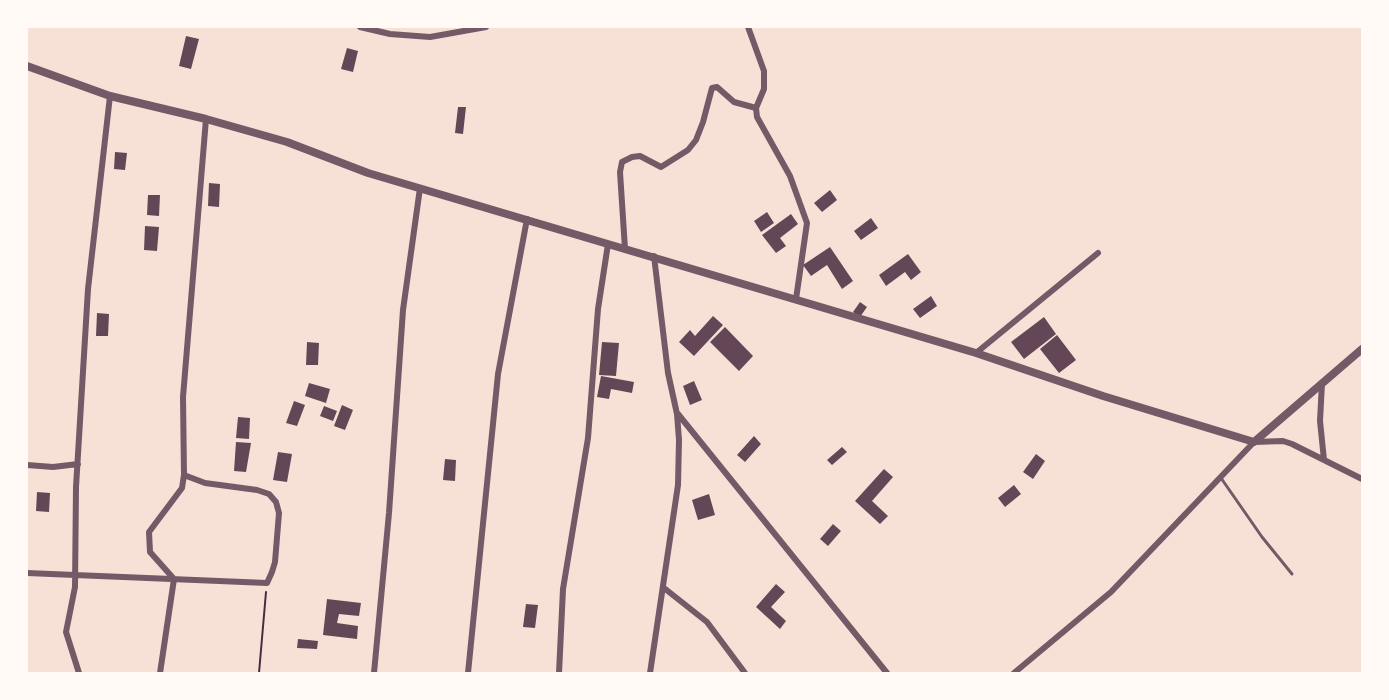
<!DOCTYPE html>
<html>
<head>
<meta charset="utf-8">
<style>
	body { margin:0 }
	#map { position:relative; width:1389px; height:700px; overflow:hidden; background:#f7e1d7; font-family:"Varela Round",sans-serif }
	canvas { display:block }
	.frame { position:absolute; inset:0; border:28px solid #fffaf5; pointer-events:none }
</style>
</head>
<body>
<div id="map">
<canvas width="1389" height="700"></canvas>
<div class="frame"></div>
</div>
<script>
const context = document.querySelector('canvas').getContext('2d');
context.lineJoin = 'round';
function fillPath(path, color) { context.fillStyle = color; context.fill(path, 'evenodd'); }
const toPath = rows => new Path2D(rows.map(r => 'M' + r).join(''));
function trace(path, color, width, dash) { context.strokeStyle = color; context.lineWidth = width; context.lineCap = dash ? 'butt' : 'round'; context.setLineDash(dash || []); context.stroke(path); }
const building = toPath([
	[186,36,199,39,191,69,179,66],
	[347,48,358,51,353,72,341,69],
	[458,107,466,107,463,134,455,133],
	[115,152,127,153,125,170,114,169],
	[209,183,220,184,219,207,208,206],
	[830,190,837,200,822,212,814,203],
	[148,195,160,195,159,216,147,215],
	[767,212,774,223,761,232,754,221],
	[791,214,798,224,780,238,786,246,776,253,762,235],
	[871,218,878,228,861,240,854,231],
	[145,226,159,227,157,251,144,250],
	[830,247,853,281,842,289,827,265,811,276,803,265],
	[908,254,921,272,911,280,905,272,886,286,879,275],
	[931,296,937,306,920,318,913,309],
	[860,302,867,307,860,317,853,312],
	[97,313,109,314,108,336,96,336],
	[713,316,723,325,694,356,679,342,690,330,695,336],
	[1044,317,1056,334,1024,359,1011,342],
	[725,327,753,356,739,371,710,342],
	[1057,335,1076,360,1059,373,1040,349],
	[307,342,319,343,318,365,306,365],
	[602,342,619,343,616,376,599,375],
	[601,376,634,382,632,393,611,389,609,399,597,397],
	[694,381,702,400,690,405,683,386],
	[309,383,330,389,326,403,305,396],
	[294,401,305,405,297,426,286,423],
	[342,405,353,410,345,430,334,426],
	[324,406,337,411,333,421,320,416],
	[238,417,250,418,249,439,236,438],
	[754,436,761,444,745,462,737,455],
	[236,442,251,443,246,472,234,471],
	[842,447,847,452,832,465,827,460],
	[278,452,292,454,287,482,273,480],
	[1036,454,1045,461,1033,479,1023,472],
	[445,459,456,460,455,481,443,480],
	[884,469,893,477,872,501,888,516,880,524,855,501],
	[1014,485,1021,494,1005,507,998,498],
	[37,492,50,493,49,512,36,511],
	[709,494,715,515,698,520,692,500],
	[833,524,841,531,828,546,820,539],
	[776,584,785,592,771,607,786,621,780,629,756,607],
	[327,599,361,603,359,616,339,614,337,623,358,626,357,639,323,635],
	[526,604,538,605,535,628,523,627],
	[298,639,318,641,317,649,297,648]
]);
const path = toPath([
	[259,673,266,592]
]);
const service = toPath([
	[1221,478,1262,537,1292,574]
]);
const minor = toPath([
	[360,27,390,34,430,37,486,27],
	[748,27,764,71,764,89,756,108,757,117,790,176,807,223,796,299],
	[625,249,620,172,622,162,632,157,640,156,661,167,688,150,696,140,703,122,712,88,717,87,734,102,756,108],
	[976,353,1098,253],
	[1322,383,1320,421,1324,460],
	[678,414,887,673],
	[27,465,53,467,78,464],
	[27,573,267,583,272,572,275,562,279,513,276,502,269,494,257,490,205,483,184,475,183,397,206,119],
	[664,588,707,622,745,673],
	[79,673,66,632,75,587,76,487,88,289,110,96],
	[160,673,174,579,150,552,149,532,182,488,184,475],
	[374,673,389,513,403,310,420,188],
	[468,673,498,374,527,219],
	[559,673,563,589,588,438,598,309,608,244],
	[650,673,678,485,679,440,677,414,668,373,654,256],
	[1014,673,1111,592,1254,442,1283,441,1292,444,1362,479]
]);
const tertiary = toPath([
	[27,66,110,96,206,119,287,142,368,173,976,353,1103,396,1254,442,1362,349]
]);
fillPath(building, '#644757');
trace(path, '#4a2c40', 2);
trace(service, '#755966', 3);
trace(minor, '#755966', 6);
trace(tertiary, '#755966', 8);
</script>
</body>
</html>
